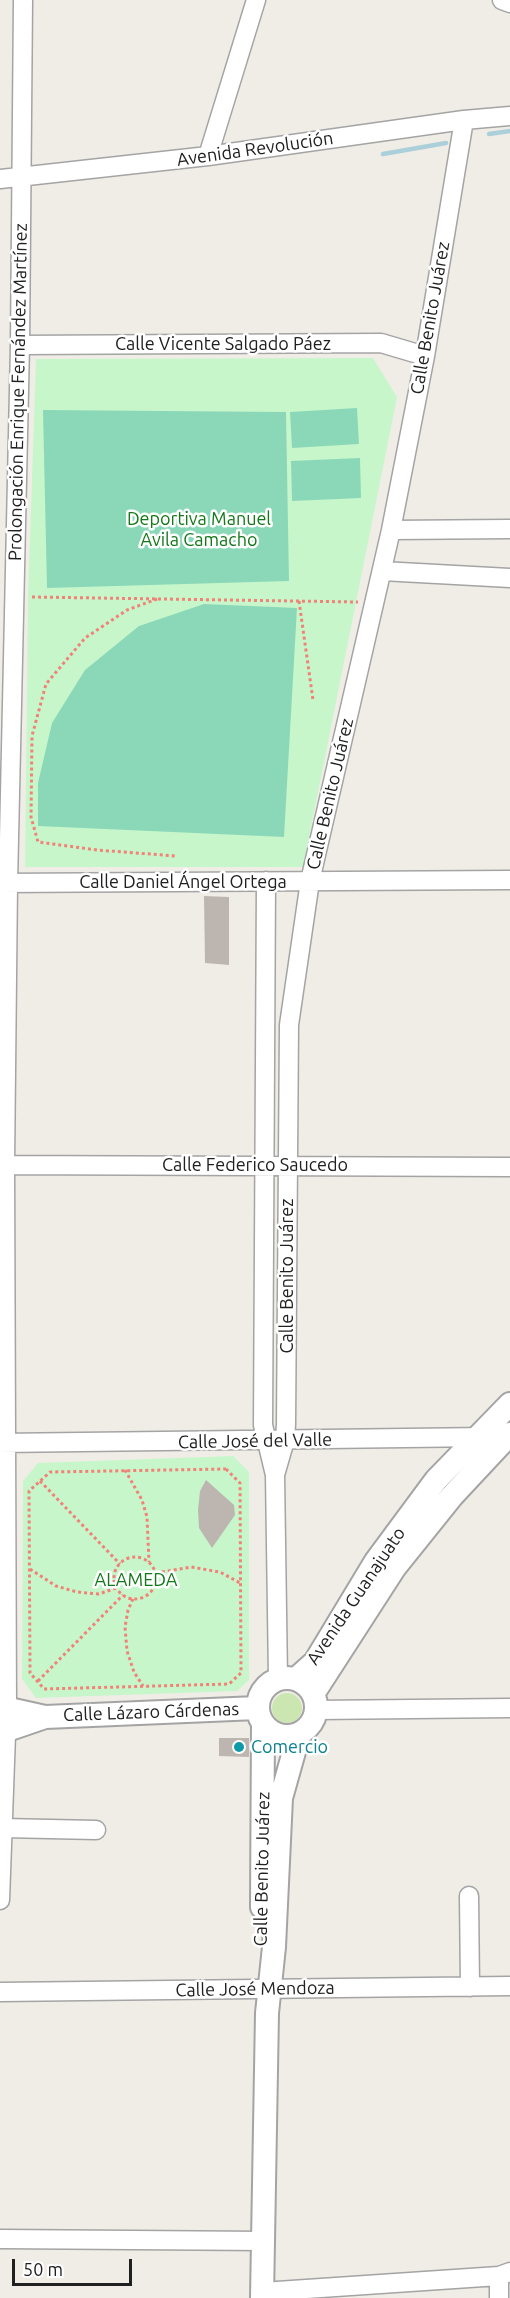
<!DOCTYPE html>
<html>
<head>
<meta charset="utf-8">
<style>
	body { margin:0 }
	#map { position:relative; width:510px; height:2298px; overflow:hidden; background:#f0ede7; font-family:Ubuntu,sans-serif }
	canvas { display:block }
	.scale { position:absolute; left:12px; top:2259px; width:120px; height:27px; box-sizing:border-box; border:3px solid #202020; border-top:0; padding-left:8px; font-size:18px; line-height:21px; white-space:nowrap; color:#202020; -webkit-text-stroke:4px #fff; paint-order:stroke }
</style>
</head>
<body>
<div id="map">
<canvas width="510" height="2298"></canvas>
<div class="scale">50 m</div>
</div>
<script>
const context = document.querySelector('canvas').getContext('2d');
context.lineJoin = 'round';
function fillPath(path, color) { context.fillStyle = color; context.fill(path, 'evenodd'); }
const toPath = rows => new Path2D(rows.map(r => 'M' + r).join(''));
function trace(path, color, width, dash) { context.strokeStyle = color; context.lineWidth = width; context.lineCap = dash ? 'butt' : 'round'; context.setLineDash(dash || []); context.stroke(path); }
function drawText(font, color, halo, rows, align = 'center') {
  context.font = font + ' Ubuntu,sans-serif'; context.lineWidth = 5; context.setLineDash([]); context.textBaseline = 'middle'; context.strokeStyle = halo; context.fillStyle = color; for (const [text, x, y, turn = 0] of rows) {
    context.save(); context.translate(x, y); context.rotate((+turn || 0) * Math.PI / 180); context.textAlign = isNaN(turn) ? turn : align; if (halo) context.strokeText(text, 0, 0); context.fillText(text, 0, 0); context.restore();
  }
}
const grass = toPath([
	'272 1708a15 15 0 1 1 30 0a15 15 0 1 1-30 0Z'
]);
const park = toPath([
	[373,358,397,397,303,867,25,867,28,597,36,359],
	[233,1456,249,1472,249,1680,237,1691,36,1698,22,1679,23,1481,38,1463]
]);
const pitch = toPath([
	[357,408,359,444,292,448,290,412],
	[43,410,286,412,289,581,47,588],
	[360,458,361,498,292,501,291,461],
	[204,604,297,608,284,837,38,826,38,783,52,723,85,670,139,626]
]);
const stream = toPath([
	[489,134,510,131],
	[383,154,446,143]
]);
const building = toPath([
	[204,896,229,897,229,965,205,963],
	[206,1480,234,1505,235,1515,212,1548,199,1528,198,1510,200,1491],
	[219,1738,249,1738,249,1757,219,1756]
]);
const path = toPath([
	[32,597,358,602],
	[157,599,127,610,85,638,46,684,32,736,31,817,38,842,97,850,176,856],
	[299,601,313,700],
	[226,1469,240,1483,241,1673,229,1684,44,1689,30,1673,29,1491,50,1472,226,1469],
	[125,1470,142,1500,147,1517,149,1562],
	[40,1481,120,1564],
	'114 1578a21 21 0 1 1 42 0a21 21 0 1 1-42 0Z',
	[30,1569,56,1586,77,1592,99,1594,116,1588],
	[156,1573,191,1567,220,1572,240,1583],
	[133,1599,128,1610,125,1627,127,1651,134,1672,143,1686],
	[38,1681,123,1595]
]);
const minor = toPath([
	[502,0,510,3],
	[208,156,256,0],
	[0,179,208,156,464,120,510,116],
	[20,345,381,343,425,356],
	[391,530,510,529],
	[382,571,510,578],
	[266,881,263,1425,275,1475,278,1679],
	[0,883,510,880],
	[0,1165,510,1167],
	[0,1443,487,1437],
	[275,1475,285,1440,286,1424,289,1025,310,881,391,530,425,356,464,120],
	[316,1710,510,1708],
	[3,1828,96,1830],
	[469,1896,470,1987],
	[0,1900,7,1707,5,1165,8,883,20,345,23,0],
	[0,1992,510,1986],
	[0,2239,264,2241],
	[262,2292,499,2276,510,2272],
	[499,2298,499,2276]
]);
const tertiary = toPath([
	'258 1707a29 29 0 1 1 58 0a29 29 0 1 1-58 0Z',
	[296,1679,315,1662,376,1561,436,1480,510,1404],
	[313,1694,395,1567,452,1496,510,1434],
	[0,1707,45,1717,257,1708],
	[0,1730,7,1730,45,1717],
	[262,1907,263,1725],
	[262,2298,267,2013,274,1947,281,1798,299,1734]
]);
const markers = [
	[239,1747,6,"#0f9aa8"]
];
const streetNames = [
	["Avenida Revolución",255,149,-8],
	["Calle Benito Juárez",430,318,-80],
	["Calle Vicente Salgado Páez",223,344],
	["Prolongación Enrique Fernández Martínez",18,392,-89],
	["Calle Benito Juárez",330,794,-77],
	["Calle Daniel Ángel Ortega",183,882],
	["Calle Federico Saucedo",255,1165],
	["Calle Benito Juárez",287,1276,-90],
	["Calle José del Valle",255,1441,-1],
	["Avenida Guanajuato",356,1596,-56],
	["Calle Lázaro Cárdenas",151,1712,-2],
	["Calle Benito Juárez",262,1869,-89],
	["Calle José Mendoza",255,1989,-1]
];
const parkNames = [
	["Deportiva Manuel",199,519],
	["Avila Camacho",199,540],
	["ALAMEDA",136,1580]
];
const cultureNames = [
	["Comercio",251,1747]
];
fillPath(grass, '#cce6b1');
fillPath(park, '#c8f6cb');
fillPath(pitch, '#8bd8b9');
trace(stream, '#abd0da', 4.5);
fillPath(building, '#bdb6b0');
trace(minor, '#a4a4a4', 21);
trace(tertiary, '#a4a4a4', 26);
trace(path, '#f08278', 3, [3, 3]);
trace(minor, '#fff', 18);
trace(tertiary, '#fff', 22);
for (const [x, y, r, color] of markers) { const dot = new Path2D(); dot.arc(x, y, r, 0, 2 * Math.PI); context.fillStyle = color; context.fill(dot); trace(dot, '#fff', 2); }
drawText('18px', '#202020', '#fff', streetNames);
drawText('18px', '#14781a', '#fff', parkNames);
drawText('18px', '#0d838f', '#fff', cultureNames, 'left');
</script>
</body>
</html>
